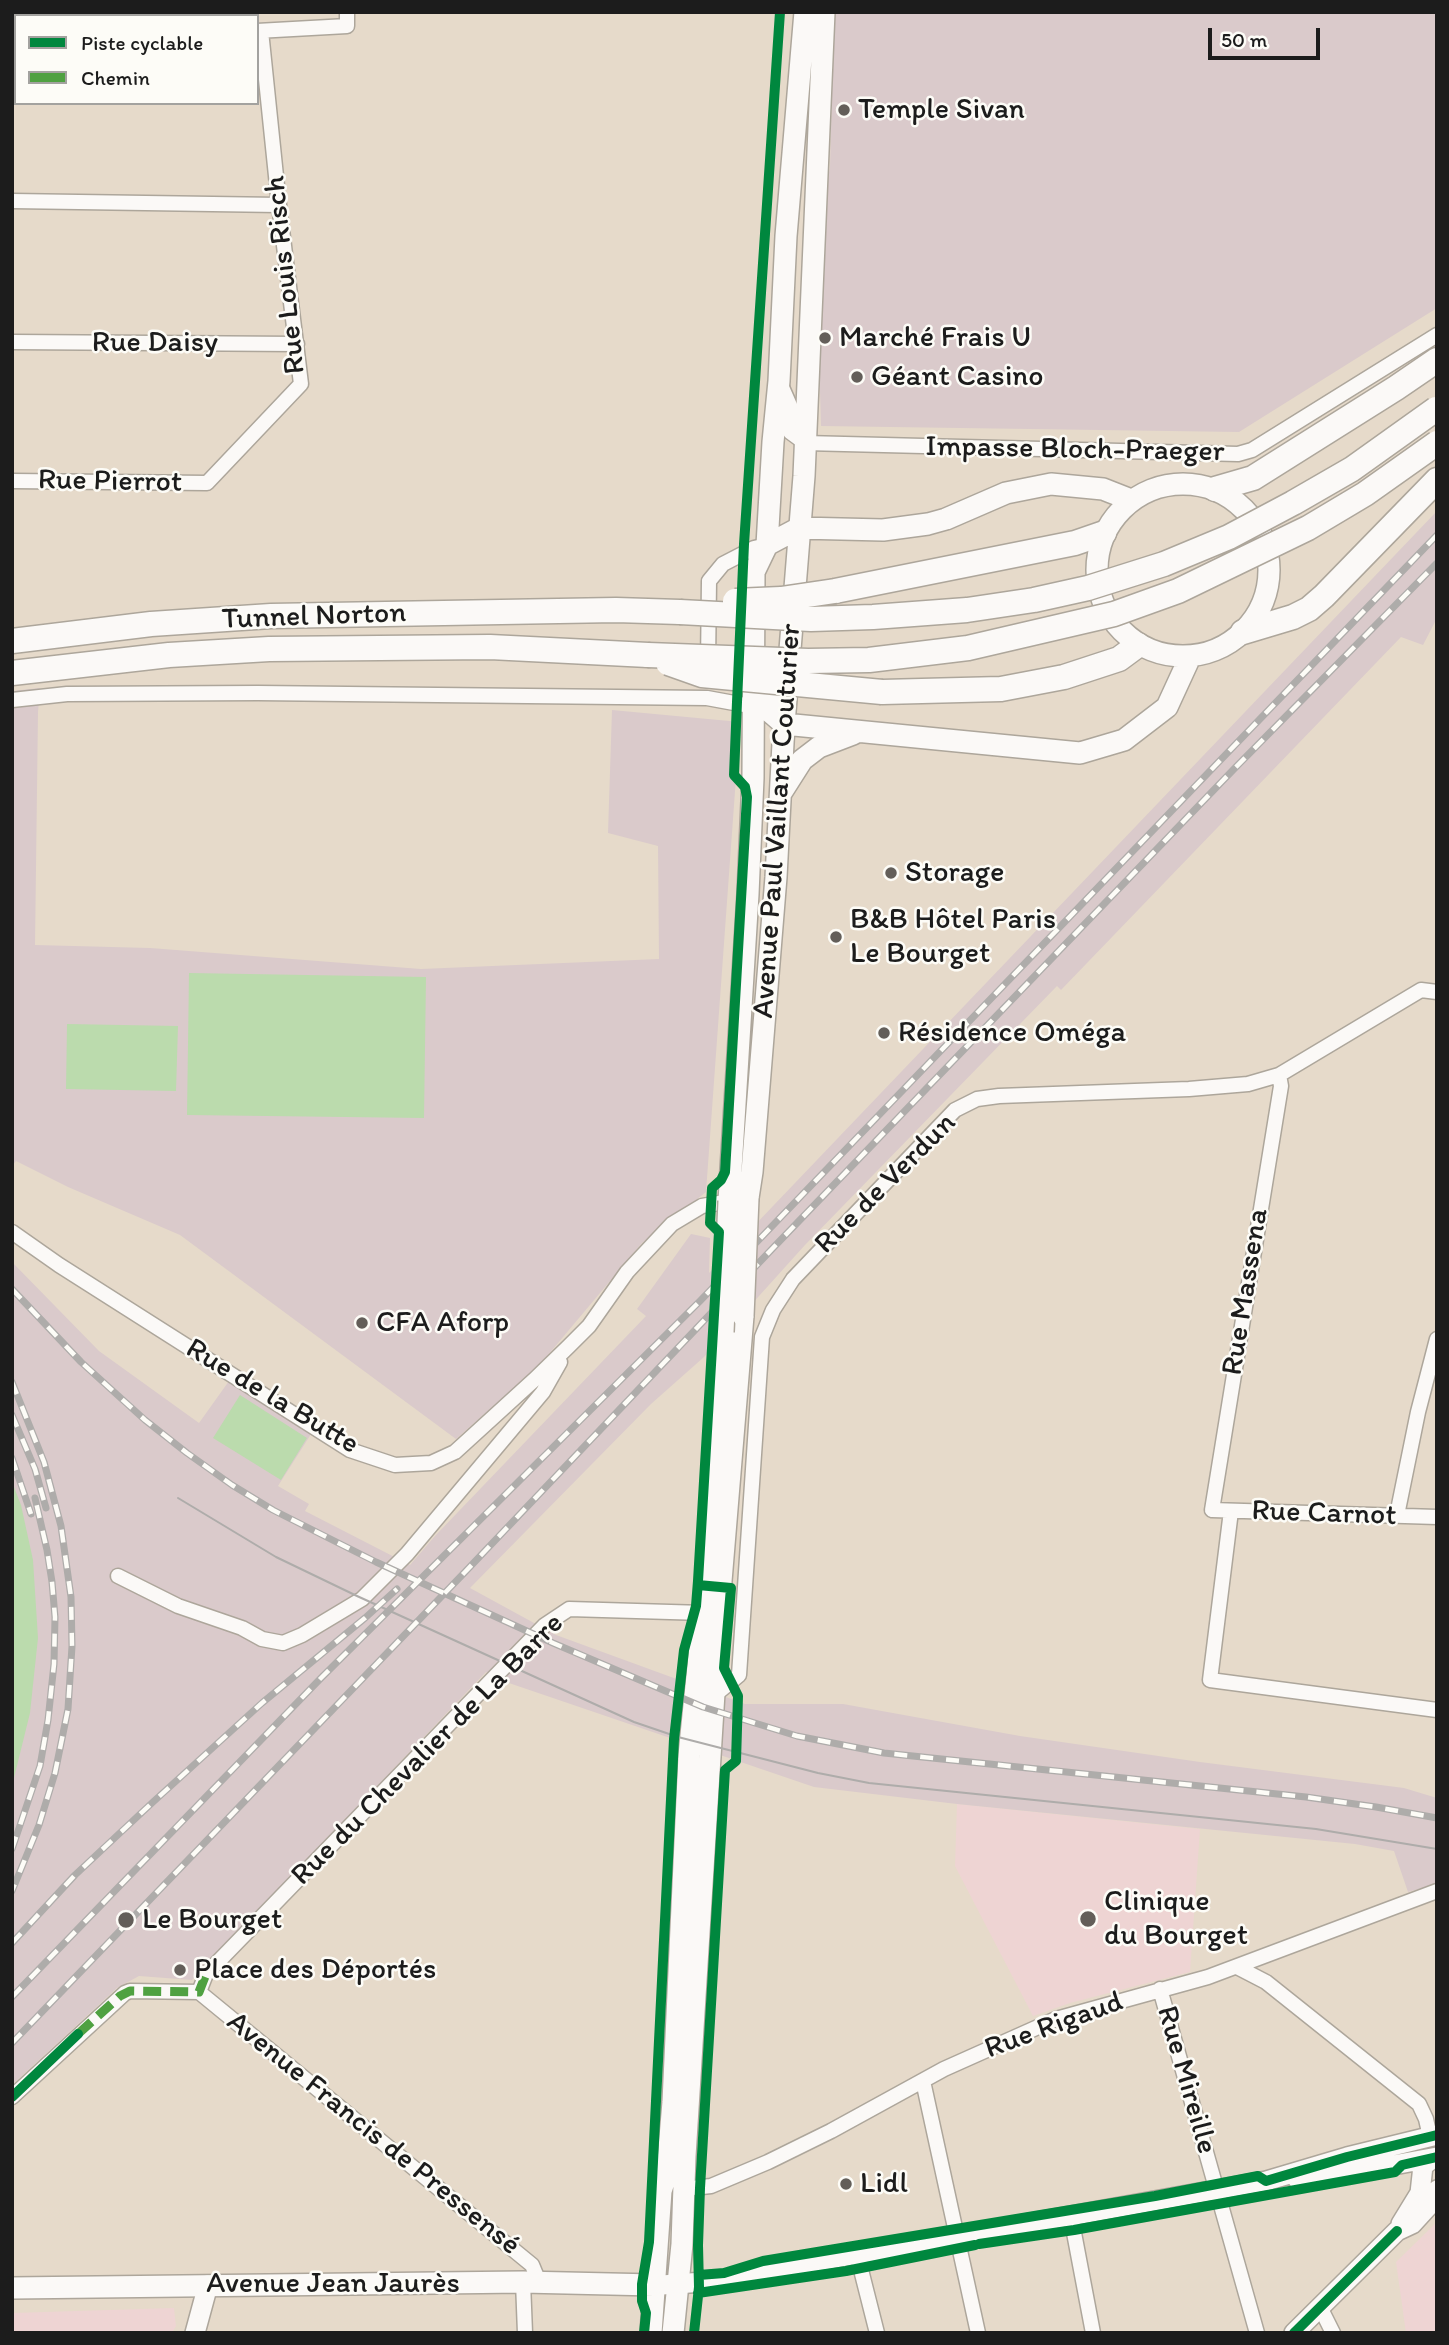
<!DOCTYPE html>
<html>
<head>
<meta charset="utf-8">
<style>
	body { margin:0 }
	#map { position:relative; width:1449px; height:2345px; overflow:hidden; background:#e6daca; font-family:Itim,sans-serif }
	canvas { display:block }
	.frame { position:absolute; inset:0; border:14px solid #1c1c1c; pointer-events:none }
	.legend { position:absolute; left:14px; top:14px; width:245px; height:91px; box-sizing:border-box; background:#fdfcf7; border:2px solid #a3a29f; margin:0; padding:9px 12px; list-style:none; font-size:21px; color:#1c1c1c }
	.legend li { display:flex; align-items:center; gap:14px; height:35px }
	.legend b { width:35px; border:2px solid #a3a29f }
	.scale { position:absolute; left:1208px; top:28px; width:112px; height:32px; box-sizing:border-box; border:4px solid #1c1c1c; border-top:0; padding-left:9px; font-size:21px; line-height:24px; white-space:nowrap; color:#1c1c1c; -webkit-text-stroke:5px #fdfcf7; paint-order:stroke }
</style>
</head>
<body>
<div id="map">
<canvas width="1449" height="2345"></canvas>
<div class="frame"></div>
<ul class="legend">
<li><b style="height:9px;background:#00873e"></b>Piste cyclable</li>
<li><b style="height:9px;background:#4fa141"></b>Chemin</li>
</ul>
<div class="scale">50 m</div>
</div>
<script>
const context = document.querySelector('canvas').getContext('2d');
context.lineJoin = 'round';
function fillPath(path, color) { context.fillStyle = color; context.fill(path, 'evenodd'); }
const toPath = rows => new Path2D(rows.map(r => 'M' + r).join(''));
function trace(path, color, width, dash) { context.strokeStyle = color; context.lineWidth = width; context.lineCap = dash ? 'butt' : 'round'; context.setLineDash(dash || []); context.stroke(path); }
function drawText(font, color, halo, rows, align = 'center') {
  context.font = font + ' Itim,sans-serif'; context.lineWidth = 5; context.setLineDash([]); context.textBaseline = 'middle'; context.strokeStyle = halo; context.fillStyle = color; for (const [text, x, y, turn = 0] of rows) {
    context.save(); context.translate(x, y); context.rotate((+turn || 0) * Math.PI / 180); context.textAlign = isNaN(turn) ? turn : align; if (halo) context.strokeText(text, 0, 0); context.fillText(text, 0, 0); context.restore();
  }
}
const built = toPath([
	[957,1804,1200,1829,1190,1972,1070,2003,1033,2016,955,1866],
	[1437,2222,1437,2333,1406,2333,1396,2262],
	[174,2308,176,2326,172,2333,12,2333,12,2313]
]);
const industrial = toPath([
	[834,12,1437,12,1437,308,1239,432,821,426,816,249,830,167],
	[1437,511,1437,618,1423,645,1401,637,1061,990,1057,986,805,1245,704,1357,651,1404,470,1588,556,1635,745,1704,843,1704,1020,1736,1200,1762,1404,1788,1437,1798,1437,1884,1408,1892,1394,1851,1355,1844,957,1804,814,1787,506,1682,486,1672,192,1980,139,1976,117,1988,12,2085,12,1262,99,1351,199,1423,229,1381,311,1434,278,1486,309,1504,305,1511,410,1565,435,1536,646,1316,637,1309,691,1234,710,1238,709,1273],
	[40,688,38,712,35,945,150,948,421,969,659,959,658,846,608,833,612,710,740,722,706,1192,642,1243,537,1368,456,1439,180,1235,68,1187,16,1161,12,1166,12,691]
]);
const green = toPath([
	[189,973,426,977,424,1118,187,1115],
	[67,1024,178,1026,176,1091,66,1089],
	[240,1395,307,1438,281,1480,213,1438],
	[12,1482,21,1505,33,1560,38,1638,30,1713,12,1786]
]);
const street = toPath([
	[257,31,347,26,347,12],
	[12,36,16,36],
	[12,201,279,205],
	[12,342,297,344],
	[781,385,792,410,790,432,805,443,1238,454,1252,450,1437,335],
	[12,481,207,483,301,384,279,205,261,31],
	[708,664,709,581,723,564,754,548,767,545],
	[12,700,67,694,258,693,707,698,761,708],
	[1279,1075,1281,1086,1212,1510,1437,1517],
	[12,1232,59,1265,350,1450,395,1465,431,1463,455,1452,534,1380,569,1346,589,1326,627,1272,672,1224,702,1206,736,1200],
	[1231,1511,1210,1680,1437,1710],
	[1397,1515,1418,1412,1437,1339],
	[118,1576,178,1606,242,1628,262,1639,283,1643,302,1635,362,1599,407,1554,543,1392,560,1362],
	[716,1694,739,1675,762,1337,773,1310,793,1279,955,1110,977,1099,999,1096,1189,1089,1248,1084,1279,1075,1421,990,1437,992],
	[1237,1967,1266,1982,1419,2104,1426,2119,1430,2137],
	[1160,1989,1257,2333],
	[199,1992,206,1974,215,1965,545,1625,569,1609,704,1613],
	[199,1992,532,2265,539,2282],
	[923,2081,978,2333],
	[12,2097,125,1993,130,1991,199,1992],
	[683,2189,711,2186,768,2162,831,2131,944,2069,1056,2019,1208,1977,1437,1891],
	[1071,2217,1093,2333],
	[857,2254,877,2333],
	[523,2282,525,2333],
	[1320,2307,1333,2333]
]);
const secondary = toPath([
	[1298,2180,1323,2178,1437,2157],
	[1401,2224,1420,2193,1423,2166,1433,2158],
	[662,2285,717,2281,802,2264,1266,2181,1347,2157,1437,2135],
	[195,2333,208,2285],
	[1294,2333,1397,2231,1412,2224,1434,2200,1437,2190]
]);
const primary = toPath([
	'1097 570a86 86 0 1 1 172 0a86 86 0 1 1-172 0Z',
	[767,545,799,528,883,530,928,524,946,519,1006,493,1051,484,1103,489,1131,500],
	[770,668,769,711,784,724,1080,753,1124,740,1167,707,1190,657],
	[781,793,802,760,819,747,853,734],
	[748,1198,752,1172,776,877,784,724,804,476,824,12],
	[729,1201,748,894,753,778,754,572,767,545,773,442,779,381,786,236,805,12],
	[12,2288,523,2282,654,2285],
	[651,2333,661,2191,667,2173,673,2102,689,1755,706,1586,723,1332],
	[673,2333,682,2244,685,2156,721,1581,743,1316]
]);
const highway = toPath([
	[1215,489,1253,478,1396,388,1437,360],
	[835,591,1075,543,1104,533],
	[1243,632,1293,617,1309,609,1324,596,1437,480],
	[12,641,151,624,271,616,616,610,680,612],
	[12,673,169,655,269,649,490,647,648,655],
	[882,692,1001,689,1064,677,1119,659,1138,645]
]);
const tram = toPath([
	[178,1498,276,1557,357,1596,634,1722,678,1737,818,1773,869,1783,1316,1829,1437,1849]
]);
const rail = toPath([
	[12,1289,81,1362,145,1420,187,1453,232,1485,273,1510,376,1562,553,1643,703,1707,797,1736,884,1753,1306,1797,1376,1807,1437,1818],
	[12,1382,44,1462,61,1526,71,1597,72,1646,68,1709,55,1773,39,1825,12,1891],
	[12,1415,35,1469,46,1508],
	[12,1458,31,1514],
	[12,1849,40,1766,48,1720,54,1664,55,1617,52,1582,47,1550,35,1498],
	[12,1943,75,1875,153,1802,262,1703,365,1618,397,1589],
	[12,1997,322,1677,700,1301,1437,535],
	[12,2043,465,1572,772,1249,1233,770,1437,563]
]);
const primaryBridge = toPath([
	[743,1316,748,1198],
	[723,1332,729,1201]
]);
const highwayBridge = toPath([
	[735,601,781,599,835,591],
	[680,612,811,619,873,617,967,610,1034,600,1088,588,1164,564,1229,537,1293,503,1352,469,1436,409],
	[648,655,808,661,869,660,968,648,1114,614,1178,591,1308,528,1365,494,1437,443],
	[668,663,702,675,882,692]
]);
const quiet = toPath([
	[78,2034,120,1996,130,1991,199,1992,206,1974,215,1965]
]);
const cycleway = toPath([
	[12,2097,78,2034],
	[979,2244,1074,2230,1395,2172,1402,2165,1437,2157],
	[699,2275,724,2273,763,2261,1155,2196,1258,2176,1266,2181,1347,2157,1437,2135],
	[698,2293,846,2271,975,2245],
	[644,2333,646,2313,642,2301,642,2284,649,2242,674,1739,684,1650,696,1606,698,1581,719,1232,710,1223,712,1188,721,1180,725,1172,747,797,745,787,734,775,737,702,744,544,780,12],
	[694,2333,699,2287,698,2245,700,2188,725,1770,736,1761,738,1696,724,1668,731,1588,698,1585],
	[1294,2333,1397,2231]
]);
const markers = [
	[844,110,7,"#635e59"],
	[825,338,7,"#635e59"],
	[857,377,7,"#635e59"],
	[891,873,7,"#635e59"],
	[836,937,7,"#635e59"],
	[884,1033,7,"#635e59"],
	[362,1323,7,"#635e59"],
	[1088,1919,9,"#635e59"],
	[126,1920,9,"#635e59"],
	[180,1970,7,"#635e59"],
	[846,2184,7,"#635e59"]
];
const poiNames = [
	["Temple Sivan",858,110],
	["Marché Frais U",839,338],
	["Géant Casino",871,377],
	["Storage",905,873],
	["B&B Hôtel Paris",850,920],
	["Le Bourget",850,954],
	["Résidence Oméga",898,1033],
	["CFA Aforp",376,1323],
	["Clinique",1104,1902],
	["du Bourget",1104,1936],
	["Le Bourget",142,1920],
	["Place des Déportés",194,1970],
	["Lidl",860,2184]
];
const streetNames = [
	["Rue Louis Risch",286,275,-96],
	["Rue Daisy",155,343],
	["Impasse Bloch-Praeger",1075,450,1],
	["Rue Pierrot",110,482,1],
	["Tunnel Norton",314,617,-2],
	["Avenue Paul Vaillant Couturier",778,821,-86],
	["Rue de Verdun",886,1184,-45],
	["Rue Massena",1246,1292,-81],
	["Rue de la Butte",272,1397,31],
	["Rue Carnot",1324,1514,2],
	["Rue du Chevalier de La Barre",428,1750,-45],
	["Rue Rigaud",1054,2026,-20],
	["Rue Mireille",1186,2080,74],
	["Avenue Francis de Pressensé",373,2134,39],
	["Avenue Jean Jaurès",333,2284]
];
fillPath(built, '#eed4d3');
fillPath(industrial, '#dacacb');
fillPath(green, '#bbdbad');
trace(street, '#ada69b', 17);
trace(secondary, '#ada69b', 22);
trace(primary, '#ada69b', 24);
trace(highway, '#ada69b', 27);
trace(street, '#fbf9f7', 14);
trace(secondary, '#fbf9f7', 19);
trace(primary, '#fbf9f7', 21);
trace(highway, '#fbf9f7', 24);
trace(tram, '#aeacaa', 2);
trace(rail, '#aeacaa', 7);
trace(rail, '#fdfcf7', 4.5, [13]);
trace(primaryBridge, '#ada69b', 24, []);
trace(highwayBridge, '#ada69b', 27, []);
trace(primaryBridge, '#fbf9f7', 21);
trace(highwayBridge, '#fbf9f7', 24);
trace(quiet, '#4fa141', 9, [18, 9]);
trace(cycleway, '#00873e', 10);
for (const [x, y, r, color] of markers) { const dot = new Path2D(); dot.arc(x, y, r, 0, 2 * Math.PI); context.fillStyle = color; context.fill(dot); trace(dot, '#fdfcf7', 2.5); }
drawText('30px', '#1c1c1c', '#fdfcf7', poiNames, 'left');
drawText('30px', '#1c1c1c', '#fdfcf7', streetNames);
</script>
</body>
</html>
